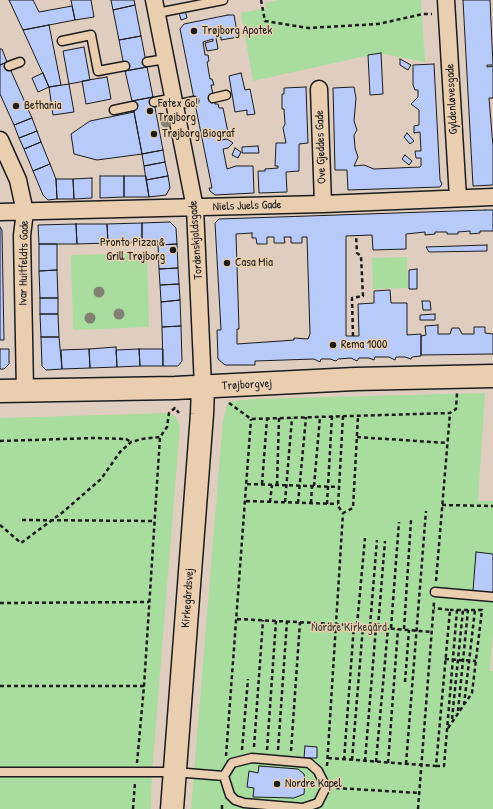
<!DOCTYPE html>
<html>
<head>
<meta charset="utf-8">
<style>
	body { margin:0 }
	canvas { display:block; background:#dfcdbf }
</style>
</head>
<body>
<canvas width="493" height="809"></canvas>
<script>
const context = document.querySelector('canvas').getContext('2d');
context.lineJoin = 'round';
function fillPath(path, color) { context.fillStyle = color; context.fill(path, 'evenodd'); }
const toPath = rows => new Path2D(rows.map(r => 'M' + r).join(''));
function trace(path, color, width, dash) { context.strokeStyle = color; context.lineWidth = width; context.lineCap = dash ? 'butt' : 'round'; context.setLineDash(dash || []); context.stroke(path); }
function drawText(font, color, halo, rows, align = 'center') {
  context.font = font + ' "Patrick Hand",sans-serif'; context.lineWidth = 3; context.setLineDash([]); context.textBaseline = 'middle'; context.strokeStyle = halo; context.fillStyle = color; for (const [text, x, y, turn = 0] of rows) {
    context.save(); context.translate(x, y); context.rotate((+turn || 0) * Math.PI / 180); context.textAlign = isNaN(turn) ? turn : align; if (halo) context.strokeText(text, 0, 0); context.fillText(text, 0, 0); context.restore();
  }
}
const green = toPath([
	[279,0,421,0,425,62,379,53,253,81,241,13,266,8,265,3],
	[147,253,149,327,73,330,71,255],
	[407,257,408,288,373,289,372,258],
	[485,393,478,501,493,501,493,631,490,671,493,671,493,809,191,809,223,420,228,402,253,399],
	[169,413,176,417,180,426,152,772,151,809,0,809,0,418]
]);
const building = toPath([
	[9,0,33,0,39,12,72,6,75,20,23,30,9,0],
	[71,0,91,0,94,17,75,20,71,0],
	[111,0,134,0,135,5,113,10,111,0],
	[463,0,490,0,493,65,487,65,487,67,493,66,493,98,489,98,493,146,493,185,473,186,463,0],
	[135,5,141,36,119,40,113,10,135,5],
	[185,10,187,18,181,20,179,12,185,10],
	[228,15,234,15,238,37,221,40,221,37,216,38,218,49,207,51,205,43,213,41,213,39,203,42,205,55,208,55,209,61,207,62,210,79,212,79,214,85,211,85,215,104,218,104,219,108,223,108,228,132,224,133,225,137,221,138,222,140,227,139,233,143,228,148,223,149,227,169,236,166,253,166,254,193,215,195,210,191,209,188,212,188,180,29,184,24,228,15],
	[49,25,61,85,49,87,23,30,49,25],
	[141,36,147,67,125,71,119,40,141,36],
	[84,47,90,80,69,84,63,51,84,47],
	[0,49,2,49,7,62,0,65,0,49],
	[381,53,383,94,370,95,368,55,381,53],
	[400,59,411,65,408,70,400,65,400,59],
	[7,62,32,118,14,125,0,94,0,65,7,62],
	[434,64,440,180,442,184,440,187,348,190,347,170,335,170,333,88,354,87,356,98,354,121,357,130,354,135,355,148,358,157,354,166,364,165,374,169,420,167,421,166,421,158,416,158,415,151,421,151,420,132,414,133,414,126,419,125,419,110,411,104,418,97,418,90,415,90,413,85,413,65,434,64],
	[147,67,153,97,132,101,125,71,147,67],
	[43,73,49,87,38,92,32,78,43,73],
	[241,73,245,90,250,89,255,114,247,115,247,110,235,112,229,76,241,73],
	[107,77,111,99,86,104,82,81,107,77],
	[69,84,74,112,53,115,49,87,69,84],
	[306,87,308,143,299,144,299,171,286,172,287,192,259,193,258,171,265,171,265,169,278,168,278,166,275,166,276,143,286,143,283,128,285,124,284,109,282,109,282,94,284,94,284,88,306,87],
	[153,97,163,150,142,154,132,101,153,97],
	[134,112,142,154,97,160,74,154,71,134,90,121,134,112],
	[32,118,37,131,19,138,14,125,32,118],
	[37,131,41,142,24,149,19,138,37,131],
	[407,133,414,141,410,144,404,137,407,133],
	[41,142,50,164,33,171,24,149,41,142],
	[258,146,259,153,242,153,242,147,258,146],
	[235,148,241,152,238,158,232,155,235,148],
	[163,150,165,162,144,166,142,154,163,150],
	[405,155,412,161,409,165,402,159,405,155],
	[165,162,168,176,146,180,144,166,165,162],
	[50,164,56,179,57,199,48,200,43,195,33,171,50,164],
	[100,176,124,176,124,197,100,198,100,176],
	[124,176,146,176,149,197,124,197,124,176],
	[168,176,170,188,166,195,149,197,146,180,168,176],
	[92,178,92,198,74,199,73,179,92,178],
	[56,179,73,179,74,199,57,199,56,179],
	[485,210,493,210,493,231,480,231,480,233,470,234,470,231,458,232,458,234,447,234,447,232,435,232,435,234,425,235,425,232,406,234,406,249,373,250,372,235,346,236,346,336,359,336,358,304,374,303,374,291,390,290,391,303,407,303,407,335,421,334,421,356,412,357,411,359,405,357,396,357,395,360,389,357,375,357,374,360,369,358,359,358,357,361,351,358,338,359,336,361,330,359,321,359,320,362,314,359,255,361,255,365,225,365,218,359,217,330,221,330,215,223,219,219,485,210],
	[252,233,252,238,256,238,257,244,267,244,267,237,274,237,274,243,285,243,284,237,291,237,291,243,302,243,302,237,307,237,310,334,308,339,294,338,294,340,281,341,237,344,237,329,239,329,236,234,252,233],
	[170,222,176,228,177,244,158,245,158,241,142,242,142,223,170,222],
	[142,223,142,242,108,243,107,224,142,223],
	[76,224,107,224,108,243,77,244,76,224],
	[76,224,77,244,39,244,38,225,76,224],
	[0,227,2,230,4,340,0,340,0,227],
	[39,244,57,244,57,270,39,271,39,244],
	[177,244,178,268,159,269,158,245,177,244],
	[487,245,487,251,429,252,426,247,487,245],
	[178,268,179,284,160,285,159,269,178,268],
	[417,269,417,289,409,289,409,270,417,269],
	[57,270,58,298,40,298,39,271,57,270],
	[179,284,180,300,161,302,160,285,179,284],
	[40,298,58,298,58,314,40,314,40,298],
	[180,300,181,326,162,327,161,302,180,300],
	[422,301,430,301,431,310,423,310,422,301],
	[40,314,58,314,59,337,41,337,40,314],
	[435,314,435,320,420,320,420,315,435,314],
	[438,325,438,334,450,334,452,328,459,328,462,334,474,334,474,327,485,327,485,333,493,334,493,354,421,355,421,336,426,335,425,326,438,325],
	[181,326,182,361,178,366,163,366,162,327,181,326],
	[41,337,59,337,62,369,46,370,42,366,41,337],
	[116,347,117,367,90,368,89,349,116,347],
	[0,349,9,349,9,364,4,369,0,369,0,349],
	[89,349,90,368,62,369,61,350,89,349],
	[139,349,163,349,163,366,140,366,139,349],
	[139,349,140,366,117,367,116,350,139,349],
	[476,552,493,554,493,593,473,591,476,552],
	[305,746,317,747,317,758,304,758,305,746],
	[259,766,298,769,304,774,305,780,304,794,294,798,253,797,254,788,247,787,249,771,258,773,259,766]
]);
const path = toPath([
	[261,0,265,21,308,28,378,24,423,14,432,14],
	[353,336,352,298,363,296,361,256,357,253,356,235],
	[229,403,251,419,450,413,456,409,457,393],
	[343,416,338,506,343,513,353,508,358,416],
	[357,437,447,443],
	[0,441,94,438,126,439,131,442],
	[247,484,339,487],
	[262,484,267,419],
	[277,485,279,418],
	[314,486,320,417],
	[246,501,338,504],
	[270,502,272,485],
	[285,502,292,418],
	[298,503,306,417],
	[311,503,312,486],
	[327,504,332,416],
	[442,505,493,506],
	[22,520,155,521],
	[0,525,21,543,63,512,101,479,120,452,131,442,142,439,160,437],
	[436,581,450,413],
	[0,603,149,602],
	[237,619,335,624,432,632],
	[357,625,365,538],
	[370,626,377,540],
	[378,627,385,541],
	[391,628,399,522],
	[404,629,411,520],
	[445,659,476,661],
	[405,682,409,630],
	[0,686,144,686],
	[464,705,475,610],
	[458,711,468,610],
	[452,719,463,610],
	[448,728,472,693,482,610,457,610],
	[254,747,263,620],
	[242,750,248,679],
	[267,750,276,621],
	[278,750,287,621],
	[291,751,300,622],
	[226,756,251,419],
	[328,758,436,766,450,610,434,608],
	[344,760,354,625],
	[352,760,363,626],
	[365,761,376,627],
	[376,762,388,628],
	[137,763,144,686,160,437,167,427,169,413,175,408,179,413],
	[388,763,398,629],
	[406,764,426,511],
	[327,766,343,513],
	[436,766,444,766,457,610,450,610],
	[336,788,420,793],
	[133,809,135,782],
	[222,809,222,803],
	[418,809,434,602]
]);
const lane = toPath([
	[157,13,223,0],
	[62,41,91,35,98,71,125,66],
	[147,62,166,59],
	[9,66,20,62],
	[213,98,226,95],
	[154,102,174,98],
	[175,105,194,101],
	[114,110,133,106],
	[435,592,493,597],
	[252,758,309,763,318,771,326,787,318,803,303,808,244,803,235,800,230,795,224,776,232,763,252,758],
	[0,772,174,772,224,776]
]);
const street = toPath([
	[154,0,195,208,203,387],
	[446,0,458,198],
	[319,89,323,204],
	[0,140,18,180,25,212,22,235,25,390],
	[0,212,323,204,493,197]
]);
const secondary = toPath([
	[0,391,175,388,355,379,493,376],
	[172,809,202,414,203,387]
]);
const trees = [
	[166,122],
	[99,292],
	[119,314],
	[90,318]
];
const markers = [
	[194,31,4,"#1c1c1c"],
	[16,106,4,"#1c1c1c"],
	[150,111,4,"#1c1c1c"],
	[154,134,4,"#1c1c1c"],
	[173,250,4,"#1c1c1c"],
	[227,263,4,"#1c1c1c"],
	[333,345,4,"#1c1c1c"],
	[277,784,4,"#1c1c1c"]
];
const poiNames = [
	["Trøjborg Apotek",202,31],
	["Føtex Go!",158,104],
	["Trøjborg",158,118],
	["Bethania",24,106],
	["Trøjborg Biograf",162,134],
	["Pronto Pizza &",165,243,"right"],
	["Grill Trøjborg",165,257,"right"],
	["Casa Mia",235,263],
	["Rema 1000",341,345],
	["Nordre Kapel",285,784]
];
const streetNames = [
	["Gyldenløvesgade",452,99,-93],
	["Ove Gjeddes Gade",321,147,-92],
	["Niels Juels Gade",247,206,-2],
	["Tordenskjoldsgade",196,240,-94],
	["Ivar Huitfeldts Gade",24,263,-89],
	["Trøjborgvej",247,385,-3],
	["Kirkegårdsvej",188,598,-86]
];
const parkNames = [
	["Nordre Kirkegård",349,628]
];
fillPath(green, '#a9dd9f');
fillPath(building, '#b7cafa');
trace(building, '#1c1c1c', 1);
trace(lane, '#1c1c1c', 11);
trace(street, '#1c1c1c', 19);
trace(secondary, '#1c1c1c', 25);
trace(path, '#1c1c1c', 2.5, [4, 3]);
trace(lane, '#e9ceb0', 8);
trace(street, '#e9ceb0', 16);
trace(secondary, '#e9ceb0', 22);
context.fillStyle = '#838174';
for (const [x, y] of trees) { context.beginPath(); context.arc(x, y, 5.5, 0, 2 * Math.PI); context.fill(); }
for (const [x, y, r, color] of markers) { const dot = new Path2D(); dot.arc(x, y, r, 0, 2 * Math.PI); context.fillStyle = color; context.fill(dot); trace(dot, '#e9ceb0', 1.5); }
drawText('12px', '#1c1c1c', '#e9ceb0', poiNames, 'left');
drawText('12px', '#1c1c1c', '#e9ceb0', streetNames);
drawText('12px', '#384336', '#e9ceb0', parkNames);
</script>
</body>
</html>
